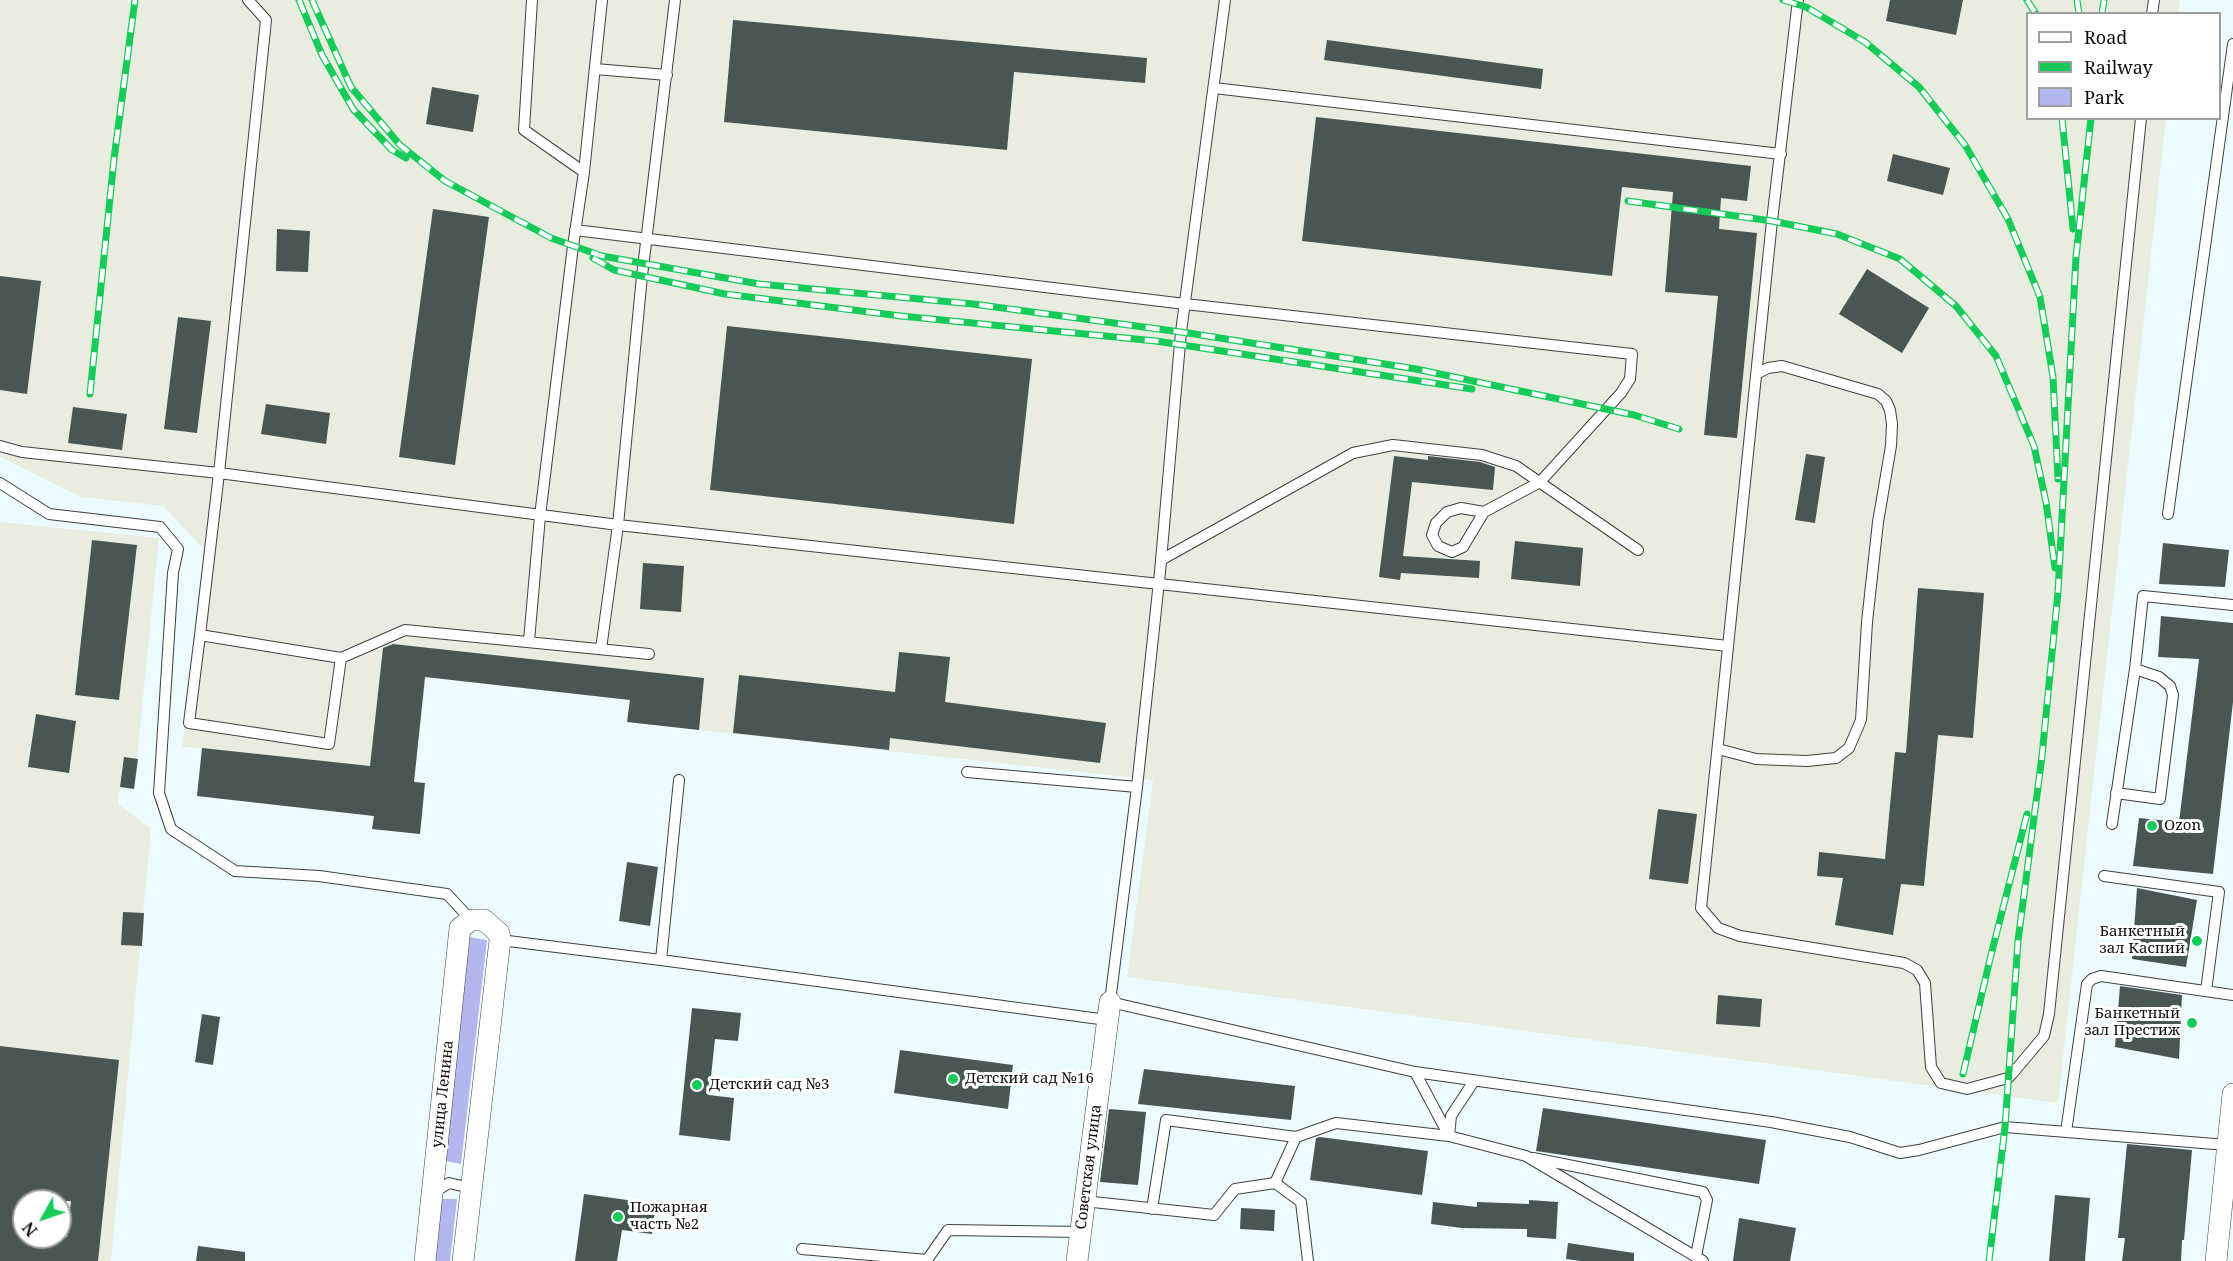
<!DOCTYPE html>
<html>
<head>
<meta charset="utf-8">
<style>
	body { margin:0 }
	#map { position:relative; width:2233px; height:1261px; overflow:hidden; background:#ecfbff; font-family:"Noto Serif",serif }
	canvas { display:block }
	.legend { position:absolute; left:2026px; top:12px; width:195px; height:108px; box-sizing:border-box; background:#fff; border:2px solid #9e9e9e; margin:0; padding:8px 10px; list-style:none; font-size:18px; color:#0d0d0d }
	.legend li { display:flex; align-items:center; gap:12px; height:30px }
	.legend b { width:30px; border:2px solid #9e9e9e }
	.north { position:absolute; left:12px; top:1189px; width:60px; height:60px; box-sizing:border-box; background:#fff; border:2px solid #9e9e9e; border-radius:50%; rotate:230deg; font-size:16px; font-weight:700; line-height:24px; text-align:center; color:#0d0d0d }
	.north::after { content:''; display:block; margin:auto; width:21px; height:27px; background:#17cb5b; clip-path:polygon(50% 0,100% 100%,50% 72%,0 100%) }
</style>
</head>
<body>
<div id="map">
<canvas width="2233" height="1261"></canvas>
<ul class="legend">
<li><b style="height:8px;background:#fff"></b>Road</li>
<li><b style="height:8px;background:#17cb5b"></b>Railway</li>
<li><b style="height:16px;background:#b2b7ee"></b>Park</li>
</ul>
<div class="north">N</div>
</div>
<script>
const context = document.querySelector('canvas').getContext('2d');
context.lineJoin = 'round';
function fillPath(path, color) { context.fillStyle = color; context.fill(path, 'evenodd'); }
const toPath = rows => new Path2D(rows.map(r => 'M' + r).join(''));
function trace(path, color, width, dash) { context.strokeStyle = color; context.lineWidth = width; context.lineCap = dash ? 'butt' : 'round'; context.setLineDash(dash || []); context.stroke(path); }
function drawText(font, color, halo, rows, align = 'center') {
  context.font = font + ' "Noto Serif",serif'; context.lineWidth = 6; context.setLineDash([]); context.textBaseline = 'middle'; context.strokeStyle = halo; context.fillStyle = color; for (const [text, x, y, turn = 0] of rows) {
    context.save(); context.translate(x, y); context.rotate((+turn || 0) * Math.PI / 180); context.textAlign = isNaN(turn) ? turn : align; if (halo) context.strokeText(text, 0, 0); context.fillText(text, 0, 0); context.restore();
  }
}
const industrial = toPath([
	[0,0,2180,0,2178,13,2028,14,2028,118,2166,119,2058,1103,1127,977,1153,780,627,722,629,700,426,677,414,781,425,783,420,834,372,829,373,816,197,796,202,748,182,747,207,552,163,506,81,497,0,457],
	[0,522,159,538,134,789,120,787,118,804,151,829,111,1261,0,1261],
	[24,1201,60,1201,60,1237,24,1237]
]);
const green = toPath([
	[469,937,487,940,461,1164,445,1161],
	[441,1199,457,1199,450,1261,434,1261]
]);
const building = toPath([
	[1890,0,1963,0,1956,35,1886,21],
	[733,20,1147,58,1145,83,1014,72,1007,150,724,122],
	[1327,40,1543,69,1541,89,1324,60],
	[432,87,479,95,473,132,426,124],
	[1316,117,1751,166,1747,201,1721,198,1719,229,1757,233,1737,438,1704,435,1718,296,1665,292,1673,192,1622,187,1612,276,1302,241],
	[1893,154,1950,168,1943,195,1887,181],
	[433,209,489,217,455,465,399,457],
	[277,229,310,231,308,272,276,271],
	[1867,269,1929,308,1902,353,1839,314],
	[0,276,41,281,27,394,0,390],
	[178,317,211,321,197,433,164,429],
	[727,326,1032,359,1014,524,710,490],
	[266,404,330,413,326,444,261,434],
	[73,407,127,414,122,450,68,443],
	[1806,454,1825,457,1815,523,1795,520],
	[1394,456,1428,460,1428,456,1480,462,1495,467,1493,490,1412,482,1403,556,1480,561,1479,578,1401,573,1400,580,1379,577],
	[92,540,137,545,119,700,75,695],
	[1515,541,1583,548,1580,586,1511,579],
	[2163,543,2229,550,2225,587,2159,584],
	[643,563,684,566,681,612,640,609],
	[1918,588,1984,593,1973,738,1938,735,1924,886,1901,884,1893,935,1835,925,1843,878,1817,876,1819,852,1885,859,1895,752,1906,753],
	[2161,616,2233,623,2233,702,2213,874,2133,866,2139,818,2179,822,2199,659,2158,657],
	[393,644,704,678,699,730,627,722,630,700,425,677,414,782,425,783,420,834,372,829,374,816,197,796,202,748,370,766,383,648],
	[899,652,950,657,945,702,1106,723,1100,763,890,738,889,750,733,733,739,675,895,692],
	[36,714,76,721,69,773,28,767],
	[124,757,138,759,134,789,120,787],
	[1658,809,1697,814,1688,884,1649,879],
	[627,862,658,867,650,926,619,921],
	[2137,888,2197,900,2186,967,2132,959],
	[123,912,144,913,142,946,121,945],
	[2120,986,2182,995,2179,1059,2115,1047],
	[1718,995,1762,999,1760,1027,1716,1024],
	[692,1008,741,1013,738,1041,715,1039,709,1095,734,1098,730,1141,679,1135],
	[202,1014,220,1017,213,1065,195,1062],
	[0,1046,119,1060,98,1261,0,1261],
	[24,1201,71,1201,67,1237,24,1237],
	[900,1050,1013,1065,1008,1109,894,1093],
	[1144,1069,1295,1086,1291,1120,1138,1104],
	[1543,1108,1766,1140,1759,1184,1536,1151],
	[1109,1109,1146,1112,1138,1185,1100,1182],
	[1320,1137,1428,1151,1422,1195,1310,1180,1316,1138],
	[2127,1144,2192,1150,2184,1240,2182,1240,2181,1261,2122,1261,2125,1238,2118,1238],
	[584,1194,656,1204,652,1234,622,1230,617,1261,575,1261],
	[2055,1195,2090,1198,2085,1261,2049,1261],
	[1529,1200,1558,1202,1556,1239,1527,1237,1527,1229,1462,1228,1431,1224,1433,1202,1477,1207,1477,1202,1529,1204],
	[1241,1208,1275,1210,1274,1231,1240,1229],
	[1739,1218,1796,1228,1790,1261,1733,1261],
	[1568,1243,1634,1253,1634,1261,1581,1261,1566,1259],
	[198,1246,245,1252,245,1261,196,1261]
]);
const service = toPath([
	[532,0,524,130,584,172],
	[1225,0,1181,332,1160,572,1137,787,1110,1002,1415,1072,1771,1122,1850,1137,1900,1153,1919,1150,2005,1127,2227,1145],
	[1798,0,1772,221,1701,908,1718,928,1740,936,1904,963,1917,970,1925,983,1931,1067,1941,1083,1967,1089,2008,1078,2012,1074,2044,1036,2049,1014,2141,118],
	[2152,14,2154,0],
	[595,69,667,75],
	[1214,88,1781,154],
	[575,230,1185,304,1632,354,1630,379,1621,393,1540,482,1484,512,1463,547,1452,552,1438,546,1432,535,1436,523,1447,512,1461,508,1484,512],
	[0,446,22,452,219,473,618,525,1728,646],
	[0,483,49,514,160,527,178,549,173,573,159,793,171,829,235,871,319,876,447,894,471,920],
	[2168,514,2233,44],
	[1161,560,1353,453,1393,445,1482,455,1516,466,1638,550],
	[200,635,341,658,329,744,189,723,200,635,219,473,266,20,248,0],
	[529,641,540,516,573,246,584,172,602,0],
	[601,649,618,525,642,276,675,0],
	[341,658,405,630,649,654],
	[1718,749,1756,759,1807,761,1836,758,1849,748,1861,720,1867,622,1878,522,1891,446,1892,424,1890,410,1886,401,1878,394,1782,366,1768,368,1756,374],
	[967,772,1137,787],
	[679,780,661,960,1107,1020],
	[2116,793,2160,799,2173,695,2170,686,2159,677,2135,669],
	[2112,824,2135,669,2143,596,2233,605],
	[2104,876,2219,892,2206,991],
	[500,940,661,960],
	[1415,1072,1449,1136,1526,1156,1703,1261],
	[2066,1132,2087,984,2092,979,2101,976,2233,995],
	[1533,1158,1703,1192,1707,1200,1696,1256],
	[1275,1183,1301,1202,1308,1261],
	[433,1193,449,1183,466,1187,469,1193],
	[1084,1201,1214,1215,1235,1189,1275,1183,1296,1137],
	[1152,1209,1166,1120,1296,1137,1336,1123,1449,1136,1451,1116,1474,1081],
	[802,1249,927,1260,948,1230,1081,1232]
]);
const minor = toPath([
	[425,1261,460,928,471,920,484,920,499,933,500,940,463,1261],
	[1077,1261,1110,1002],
	[2216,1261,2233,1094]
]);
const rail = toPath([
	[299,0,322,55,353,109,392,150,406,158],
	[312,0,351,87,400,145,445,181,551,238,602,256,759,284,973,304,1188,333,1416,369,1634,415,1679,429],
	[1783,0,1806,7,1865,42,1919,87,1965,145,2008,219,2040,297,2053,377,2058,479],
	[2027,0,2036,14],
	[2077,0,2079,14],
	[2102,14,2104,0],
	[2062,118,2073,229],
	[1628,201,1772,221,1837,234,1900,259,1956,306,1996,356,2034,446,2046,502,2055,568],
	[593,258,614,270,725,294,901,316,1156,341,1472,389],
	[90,394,114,159,135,0],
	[1963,1074,1991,955,2027,814],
	[1989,1261,2005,1127,2018,941,2042,756,2058,592,2076,257,2091,118]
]);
const markers = [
	[2152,826,6,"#17cb5b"],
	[2197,941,6,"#17cb5b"],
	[2192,1023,6,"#17cb5b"],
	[953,1079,6,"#17cb5b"],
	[697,1085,6,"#17cb5b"],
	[618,1217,6,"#17cb5b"]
];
const poiNames = [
	["Ozon",2164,826],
	["Банкетный",2185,932,"right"],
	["зал Каспий",2185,949,"right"],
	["Банкетный",2180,1014,"right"],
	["зал Престиж",2180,1031,"right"],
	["Детский сад №16",965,1079],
	["Детский сад №3",709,1085],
	["Пожарная",630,1208],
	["часть №2",630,1225]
];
const streetNames = [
	["улица Ленина",443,1094,-84],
	["Советская улица",1089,1167,-83]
];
fillPath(industrial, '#e9ede0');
fillPath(green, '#b2b7ee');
fillPath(building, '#485654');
trace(service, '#404040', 12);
trace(minor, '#404040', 22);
trace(service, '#fff', 10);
trace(minor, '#fff', 21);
trace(rail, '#17cb5b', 7);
trace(rail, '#fff', 4.5, [14]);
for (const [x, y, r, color] of markers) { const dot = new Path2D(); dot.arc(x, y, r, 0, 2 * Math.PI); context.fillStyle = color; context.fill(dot); trace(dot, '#fff', 2); }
drawText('15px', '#0d0d0d', '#fff', poiNames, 'left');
drawText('15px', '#0d0d0d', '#fff', streetNames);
</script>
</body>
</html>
